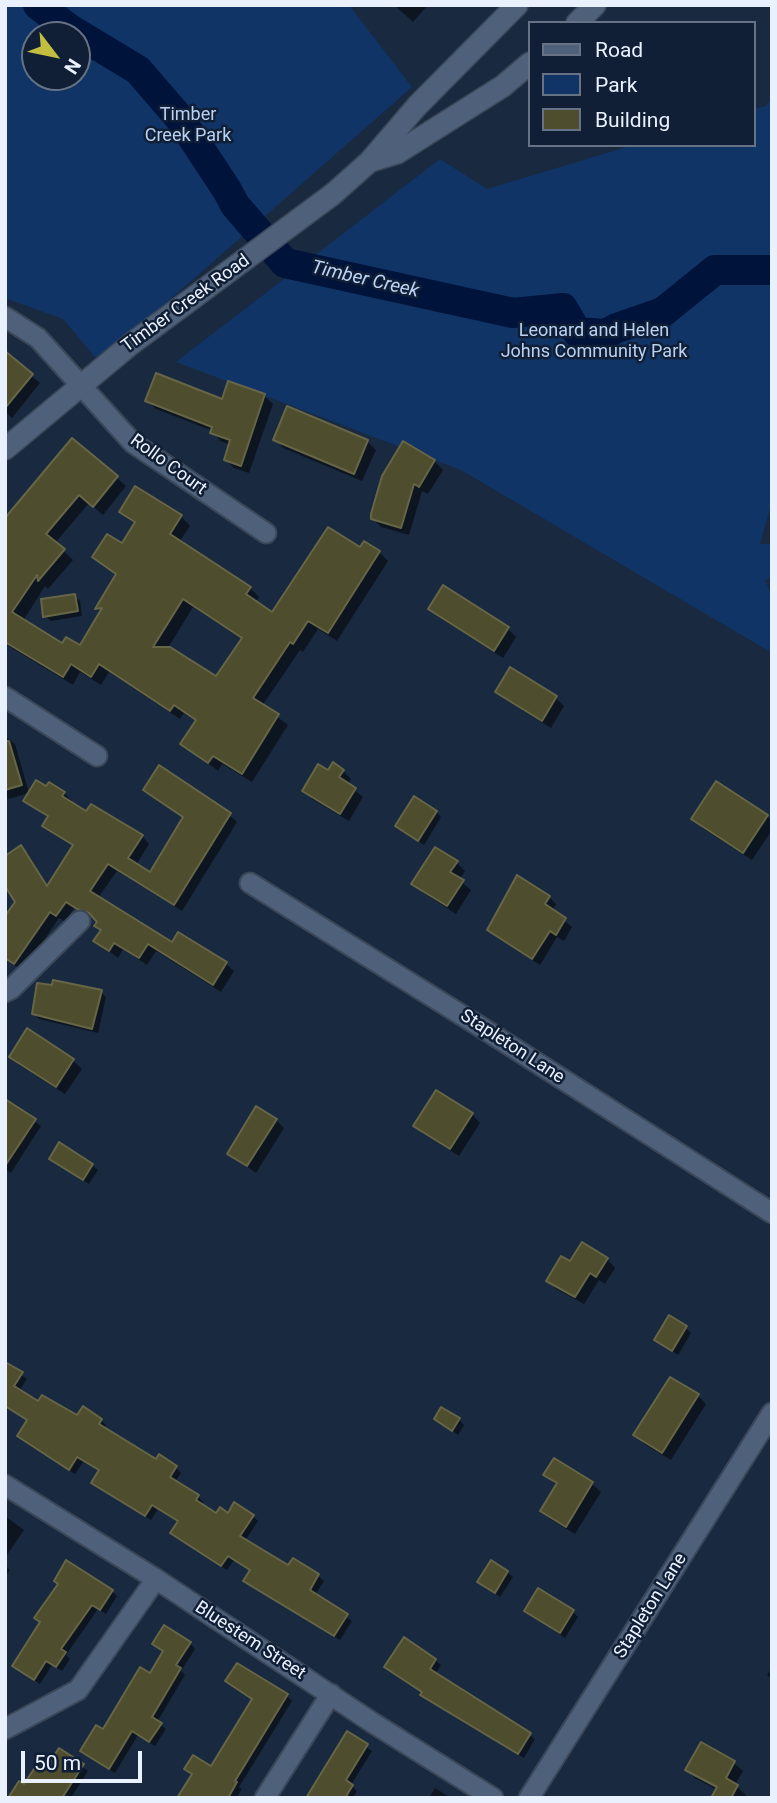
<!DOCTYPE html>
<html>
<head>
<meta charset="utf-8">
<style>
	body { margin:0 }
	#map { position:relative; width:777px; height:1803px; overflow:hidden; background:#19293f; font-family:Roboto,sans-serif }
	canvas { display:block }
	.frame { position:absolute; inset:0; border:7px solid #e9f1fe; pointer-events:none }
	.legend { position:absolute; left:528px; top:21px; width:228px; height:126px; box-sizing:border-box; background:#101f35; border:2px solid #677385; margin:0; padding:9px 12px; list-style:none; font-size:21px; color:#e9f1fe }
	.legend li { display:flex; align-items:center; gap:14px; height:35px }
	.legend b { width:35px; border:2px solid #677385 }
	.north { position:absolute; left:21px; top:21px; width:70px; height:70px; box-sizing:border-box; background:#101f35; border:2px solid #677385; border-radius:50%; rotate:122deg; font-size:19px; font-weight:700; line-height:28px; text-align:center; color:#e9f1fe }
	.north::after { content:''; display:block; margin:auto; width:24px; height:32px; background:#c1be40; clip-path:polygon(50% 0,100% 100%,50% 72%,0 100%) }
	.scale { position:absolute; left:21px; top:1751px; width:121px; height:32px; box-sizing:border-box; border:4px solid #e9f1fe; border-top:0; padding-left:9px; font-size:21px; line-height:24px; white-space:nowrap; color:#e9f1fe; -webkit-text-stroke:5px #101f35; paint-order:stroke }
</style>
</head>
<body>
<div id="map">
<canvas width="777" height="1803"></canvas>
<div class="frame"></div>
<ul class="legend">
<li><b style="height:9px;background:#4f617a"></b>Road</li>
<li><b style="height:19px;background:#103466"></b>Park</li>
<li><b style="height:19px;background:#4e4e2f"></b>Building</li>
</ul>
<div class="north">N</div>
<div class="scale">50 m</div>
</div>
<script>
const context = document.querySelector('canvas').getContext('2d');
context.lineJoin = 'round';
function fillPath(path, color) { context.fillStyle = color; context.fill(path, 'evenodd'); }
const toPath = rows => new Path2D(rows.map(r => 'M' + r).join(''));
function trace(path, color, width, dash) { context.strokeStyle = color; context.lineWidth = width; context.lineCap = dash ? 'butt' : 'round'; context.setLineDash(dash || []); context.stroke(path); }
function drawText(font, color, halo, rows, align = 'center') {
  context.font = font + ' Roboto,sans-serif'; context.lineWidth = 5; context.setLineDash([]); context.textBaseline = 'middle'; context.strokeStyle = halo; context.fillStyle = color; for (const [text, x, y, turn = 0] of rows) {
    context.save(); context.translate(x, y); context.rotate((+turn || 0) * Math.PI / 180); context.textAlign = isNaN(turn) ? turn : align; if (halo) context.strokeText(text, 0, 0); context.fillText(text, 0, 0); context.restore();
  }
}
const green = toPath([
	[5,5,349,5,412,87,99,362,63,319,5,298],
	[35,35,77,35,77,77,35,77],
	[772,97,772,502,760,544,772,544,772,578,765,580,772,597,772,653,461,470,176,362,440,159,487,189,633,145,754,145,754,109,766,106]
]);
const shadow = toPath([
	[394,5,428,5,413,22],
	[5,354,40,383,12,418,5,412],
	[264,396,273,404,249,473,234,468,226,460,231,445,220,441,213,431,156,409,147,401,223,401],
	[275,439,367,441,376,450,362,481,283,448],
	[73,440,126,486,103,515,89,503,55,543,73,560,48,589,45,586,23,621,63,646,81,648,101,613,97,609,117,576,94,557,122,545,136,524,121,512,181,516,190,526,179,542,250,588,259,597,256,602,273,615,361,550,379,552,388,561,337,641,318,629,303,652,300,650,262,706,288,725,252,782,222,764,218,771,183,743,197,722,184,713,180,719,109,672,101,685,80,672,73,685,5,644,5,521],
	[193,607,243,640,216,678,168,648],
	[434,461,443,470,428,494,422,491,409,535,381,527,373,519],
	[74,596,80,601,82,616,51,621,45,616],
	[430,609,508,629,516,637,503,658,439,617],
	[511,670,556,698,564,706,551,728,506,700,497,691],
	[5,736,15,744,29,793,5,800],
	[343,771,351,779,348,785,363,797,349,821,312,799,304,790,328,773],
	[46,788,64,793,72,801,70,803,87,813,142,836,149,844,136,865,150,874,184,818,145,790,229,815,237,822,182,911,117,871,98,898,172,945,179,934,226,964,234,971,221,992,156,951,147,965,123,949,118,958,96,941,102,931,96,926,99,922,96,919,87,916,74,908,65,922,59,918,23,971,5,959,5,919,17,902,21,848,29,855,48,886,74,847,52,833,44,826,49,818,25,800],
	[436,812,441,817,424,845,397,826],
	[767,816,772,821,772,830,752,860,702,828,694,819],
	[456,862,465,871,459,880,471,890,456,914,422,892,414,884],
	[549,897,556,904,552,911,572,927,564,941,557,937,540,965,496,937,489,930],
	[101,992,106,997,98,1033,39,1019,34,1014],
	[27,1031,73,1061,82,1069,65,1094,19,1065,11,1056],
	[5,1101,41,1126,11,1173,5,1169],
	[472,1114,480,1123,459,1156,424,1134,415,1126],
	[276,1120,284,1128,256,1173,229,1153],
	[51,1158,92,1165,98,1170,89,1184],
	[607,1259,615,1268,605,1284,599,1280,584,1304,556,1289,548,1281,571,1264],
	[686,1328,691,1333,678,1355,656,1339],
	[5,1364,27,1379,19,1391,39,1403,78,1417,101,1420,106,1425,104,1429,157,1461,160,1457,176,1467,181,1473,175,1482,198,1496,203,1502,201,1506,217,1516,253,1516,258,1521,245,1541,289,1568,293,1560,318,1576,324,1581,315,1595,352,1621,340,1640,251,1586,251,1571,234,1560,227,1570,178,1538,172,1533,179,1522,158,1509,151,1520,99,1488,93,1483,100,1471,83,1462,75,1474,24,1441,19,1436,28,1421,8,1409,5,1414],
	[698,1396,706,1404,671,1460,644,1444,636,1435],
	[436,1419,459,1420,464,1425,458,1435],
	[554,1461,592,1484,601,1492,575,1534,550,1519,542,1511,557,1486,546,1475],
	[5,1516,24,1530,5,1558],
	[5,1565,10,1570,5,1577],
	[507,1572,513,1577,500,1597,479,1582],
	[112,1591,117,1596,106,1614,98,1609,66,1655,70,1659,62,1671,52,1665,40,1684,14,1666,42,1623],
	[526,1611,573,1612,578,1617,565,1638],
	[190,1643,195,1649,181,1671,185,1675,157,1722,166,1729,155,1746,138,1735,115,1773,87,1756,82,1750,104,1731,151,1675,164,1652,154,1644],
	[435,1660,441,1665,435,1674,535,1739,524,1758,427,1700,423,1693,387,1667],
	[772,1668,772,1679,767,1675],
	[228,1681,286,1695,292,1701,239,1787,242,1789,236,1798,229,1798,186,1769,212,1768,253,1700],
	[348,1734,372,1751,351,1785,357,1791,353,1798,308,1798],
	[701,1744,734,1763,743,1771,735,1785,746,1795,744,1798,715,1798,717,1790,695,1778,687,1770],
	[59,1751,88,1771,71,1798,66,1795,64,1798,10,1798,49,1767],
	[435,1788,451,1798,429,1798]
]);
const river = toPath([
	[38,5,70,29,138,70,181,120,227,190,235,205,285,263,513,313,563,308,577,332,605,334,617,328,663,312,715,270,772,270]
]);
const building = toPath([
	[5,351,33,374,5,408,5,351],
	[156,373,222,399,228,381,265,394,241,466,224,460,230,440,210,433,212,427,145,401,156,373],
	[287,406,368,440,354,474,273,440,287,406],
	[72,438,118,476,93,507,79,495,46,534,65,549,38,581,37,575,12,612,62,643,66,637,80,645,102,608,95,609,116,574,92,557,107,534,122,543,135,522,119,512,135,486,182,515,170,534,251,587,246,594,272,612,328,527,360,547,364,541,380,551,328,633,308,621,293,644,290,642,253,698,279,714,242,774,213,756,208,763,180,744,196,720,174,705,170,711,99,664,91,677,71,664,63,677,5,642,5,518,72,438],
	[183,599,242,638,216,676,170,647,153,647,183,599],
	[403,441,435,460,419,487,414,484,401,528,371,519,371,514,382,476,403,441],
	[443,585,509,627,494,651,428,609,443,585],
	[75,594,78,611,43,617,41,599,75,594],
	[510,667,557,696,542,721,495,692,510,667],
	[5,741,9,741,22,785,5,790,5,741],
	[333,762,344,770,339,777,356,788,340,814,302,791,318,764,328,770,333,762],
	[159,765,231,813,174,905,108,864,90,891,172,942,178,932,227,962,213,985,148,944,139,958,114,943,109,951,93,941,101,930,94,926,97,922,89,913,77,909,66,902,56,916,50,912,14,964,5,958,5,916,15,902,5,886,5,856,21,845,47,886,73,845,42,826,48,816,23,801,36,780,46,786,49,782,65,792,62,796,86,811,91,804,143,835,128,858,150,872,183,817,143,790,159,765],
	[716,781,768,815,743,853,691,819,716,781],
	[414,796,437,811,418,841,395,826,414,796],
	[435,847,458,861,450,872,464,880,447,906,411,884,435,847],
	[517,875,550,896,545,904,566,918,556,935,550,931,532,959,487,930,517,875],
	[53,980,102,990,92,1029,32,1014,37,983,52,985,53,980],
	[27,1028,74,1059,56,1087,9,1057,27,1028],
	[436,1090,473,1113,450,1149,413,1126,436,1090],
	[5,1099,36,1119,5,1166,5,1099],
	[256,1106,277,1119,247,1166,227,1154,256,1106],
	[59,1142,93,1164,83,1180,49,1159,59,1142],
	[582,1242,608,1258,596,1277,590,1273,575,1297,546,1281,561,1256,570,1261,582,1242],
	[669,1315,687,1326,672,1351,654,1340,669,1315],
	[5,1362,23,1372,14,1386,38,1401,42,1395,77,1415,83,1406,102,1419,99,1424,156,1459,159,1454,177,1466,170,1477,199,1495,196,1500,216,1513,220,1507,228,1513,234,1502,254,1515,240,1536,288,1565,293,1558,319,1574,310,1590,348,1614,334,1636,243,1581,250,1570,228,1556,221,1566,170,1533,178,1521,152,1505,145,1516,91,1483,99,1470,77,1457,69,1470,17,1436,27,1420,5,1406,5,1362],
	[670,1377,699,1394,662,1453,633,1435,670,1377],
	[441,1407,460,1418,452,1431,434,1419,441,1407],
	[554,1458,593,1482,566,1527,540,1511,557,1483,543,1475,554,1458],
	[66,1560,113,1590,100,1610,92,1605,61,1649,66,1652,56,1667,46,1661,34,1680,12,1666,40,1622,34,1618,58,1584,54,1581,66,1560],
	[491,1560,508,1571,495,1593,477,1582,491,1560],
	[538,1588,574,1610,560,1633,524,1611,538,1588],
	[164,1625,191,1642,176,1665,181,1668,152,1717,162,1723,149,1742,132,1731,109,1769,80,1751,96,1725,103,1729,140,1667,150,1673,163,1651,152,1644,164,1625],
	[404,1637,436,1659,430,1669,531,1733,518,1754,420,1695,422,1692,384,1667,404,1637],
	[237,1663,288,1694,235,1781,237,1782,228,1798,177,1798,192,1774,184,1769,193,1755,211,1766,252,1699,225,1681,237,1663],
	[347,1731,368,1744,346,1780,353,1785,345,1798,306,1798,347,1731],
	[701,1742,735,1761,726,1778,738,1785,731,1798,711,1798,717,1787,685,1770,701,1742],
	[59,1748,84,1764,62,1798,8,1798,19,1781,24,1784,40,1760,48,1765,59,1748]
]);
const minor = toPath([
	[5,317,38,338,133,443,266,533],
	[5,697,97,756],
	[250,883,484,1029,772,1213],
	[5,992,11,989,80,921],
	[5,1485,156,1579,373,1723,493,1798],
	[5,1729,78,1690,156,1579],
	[265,1798,331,1694],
	[529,1798,772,1413]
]);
const tertiary = toPath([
	[577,23,595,5],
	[371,161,397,153,503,86,530,63],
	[5,449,131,344,333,194,369,162,417,106,517,5]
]);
const parkNames = [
	["Timber",188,115],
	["Creek Park",188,136],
	["Leonard and Helen",594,331],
	["Johns Community Park",594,352]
];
const streetNames = [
	["Timber Creek Road",186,304,-36],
	["Rollo Court",168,465,36],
	["Stapleton Lane",512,1047,33],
	["Stapleton Lane",651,1606,-58],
	["Bluestem Street",250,1641,33]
];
const waterNames = [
	["Timber Creek",365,280,13]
];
fillPath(green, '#103466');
fillPath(shadow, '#0007');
trace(river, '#00133a', 30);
fillPath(building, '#4e4e2f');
trace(building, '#666647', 2);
trace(minor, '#3b4759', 23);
trace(tertiary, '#3b4759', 24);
trace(minor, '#4f617a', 19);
trace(tertiary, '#4f617a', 21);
drawText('18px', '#b9d1f2', '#101f35', parkNames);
drawText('18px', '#e9f1fe', '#101f35', streetNames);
drawText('italic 19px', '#bcd4f5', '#101f35', waterNames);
</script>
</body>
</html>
